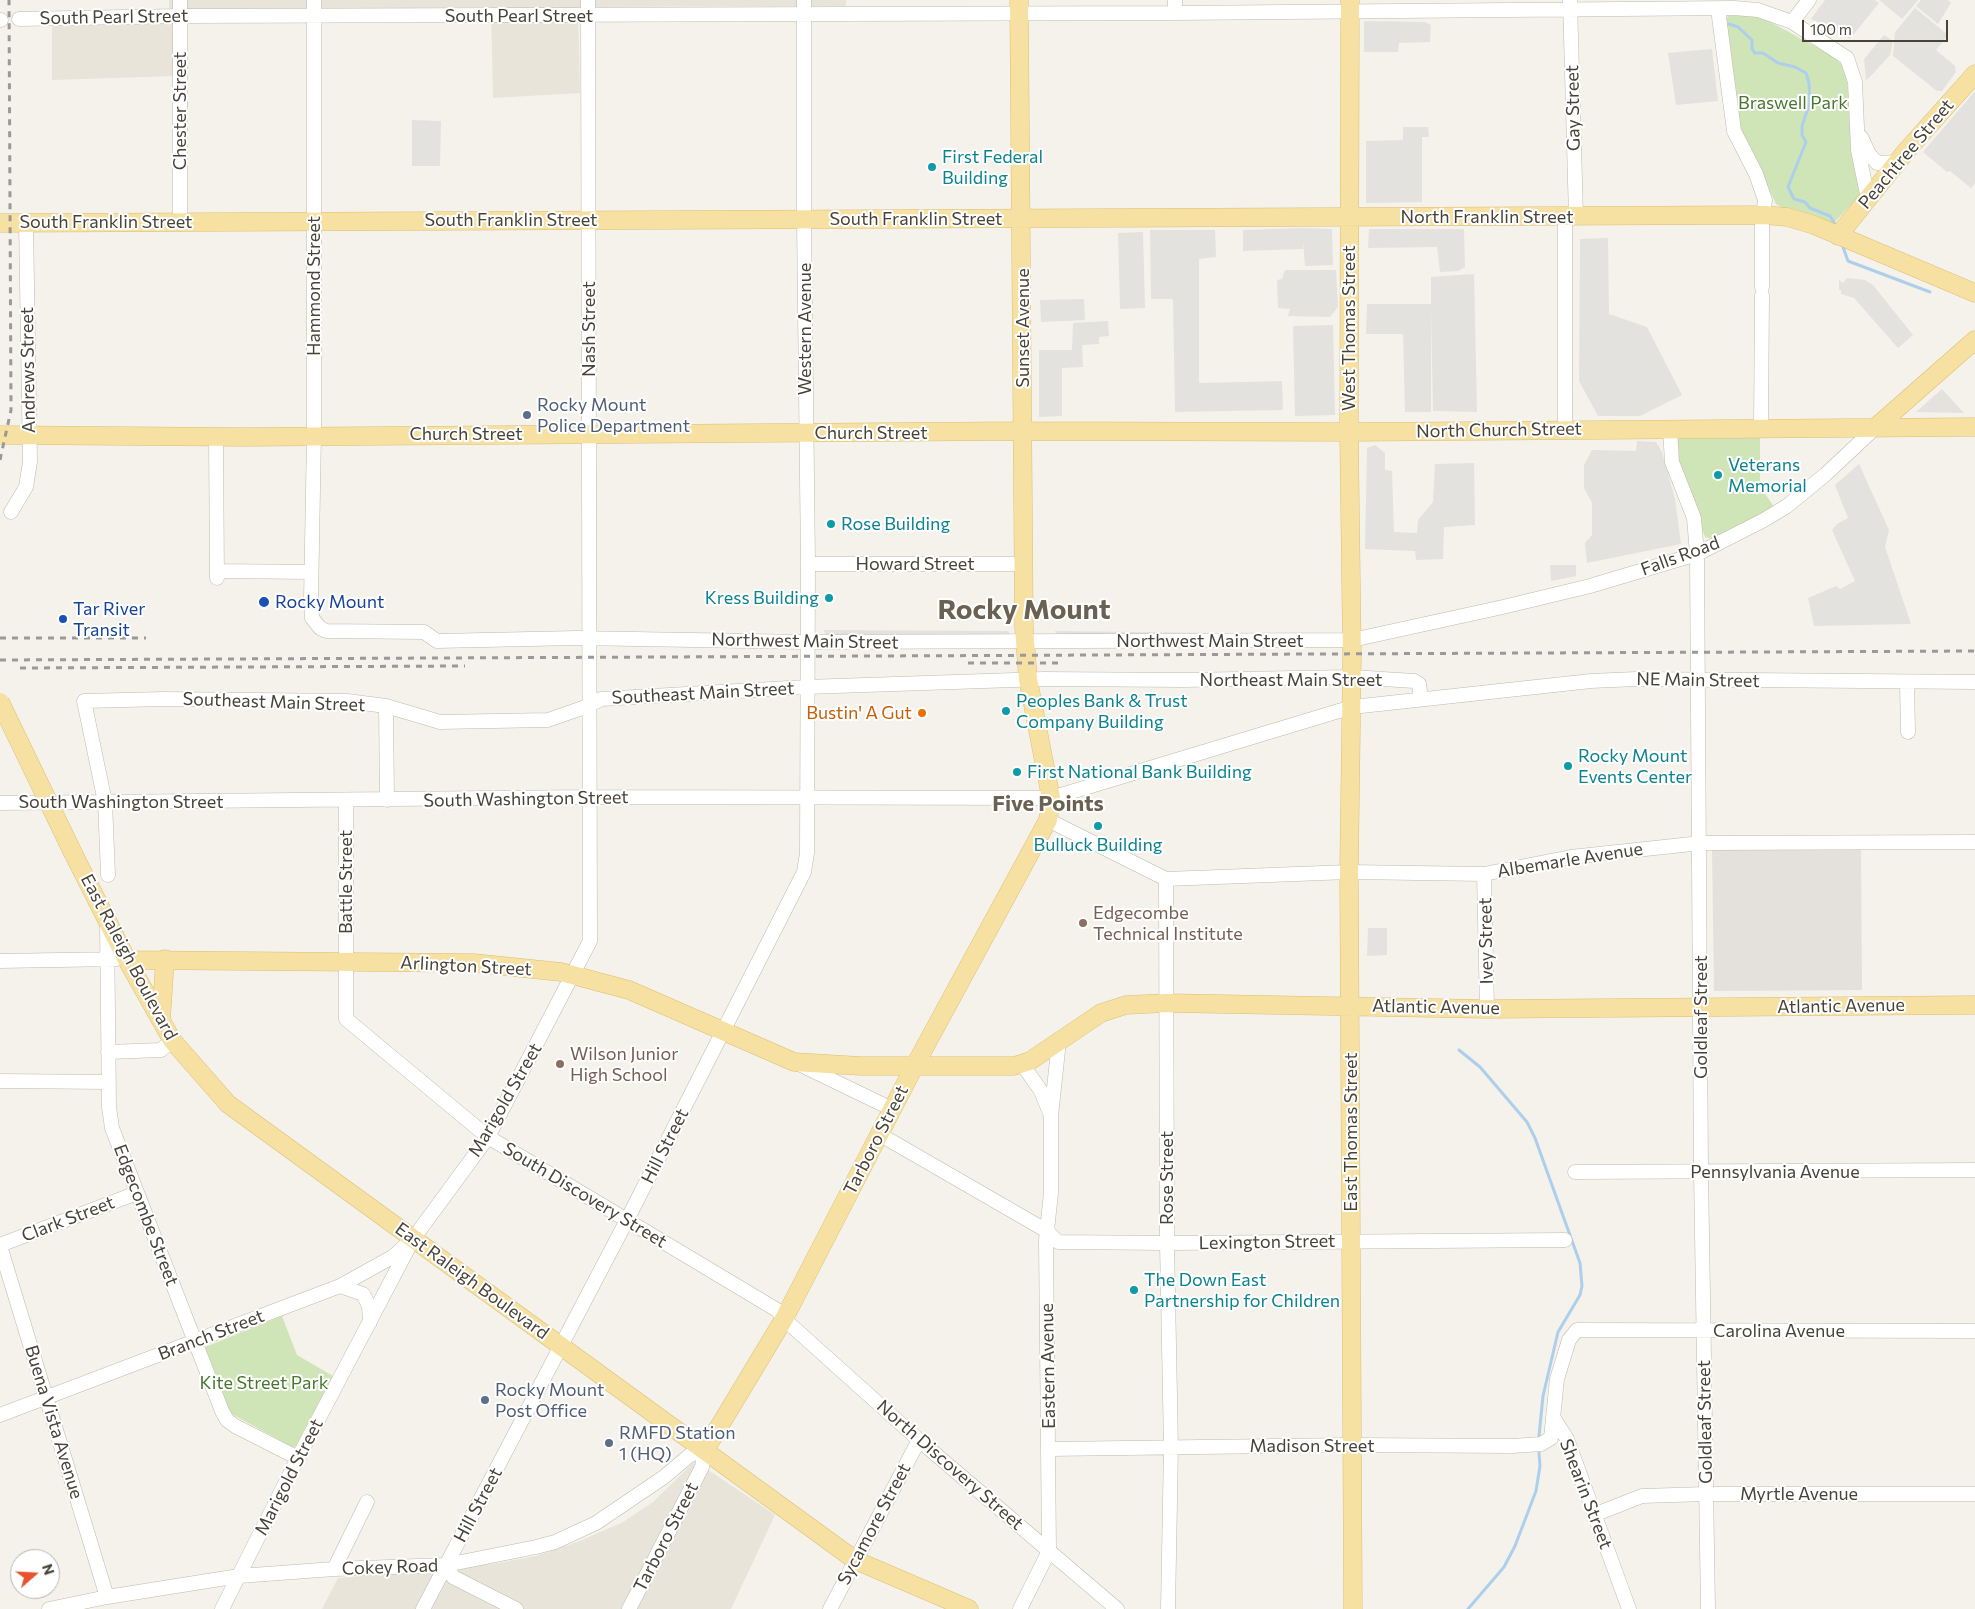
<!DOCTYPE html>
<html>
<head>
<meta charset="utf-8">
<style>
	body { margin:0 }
	#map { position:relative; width:1975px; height:1609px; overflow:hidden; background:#f4f2eb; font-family:Commissioner,sans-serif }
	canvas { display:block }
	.north { position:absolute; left:10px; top:1549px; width:50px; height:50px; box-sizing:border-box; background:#fff; border:1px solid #b6b4b0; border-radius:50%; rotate:71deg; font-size:14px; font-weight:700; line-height:20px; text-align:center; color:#484339 }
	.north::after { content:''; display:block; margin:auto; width:18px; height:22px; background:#e8522f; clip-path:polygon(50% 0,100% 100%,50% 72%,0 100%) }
	.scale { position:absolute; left:1802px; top:20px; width:146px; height:22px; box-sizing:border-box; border:2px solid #484339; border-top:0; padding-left:6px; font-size:15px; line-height:18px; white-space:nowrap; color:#484339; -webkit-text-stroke:4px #fff; paint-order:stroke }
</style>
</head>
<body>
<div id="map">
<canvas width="1975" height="1609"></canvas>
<div class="north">N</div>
<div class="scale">100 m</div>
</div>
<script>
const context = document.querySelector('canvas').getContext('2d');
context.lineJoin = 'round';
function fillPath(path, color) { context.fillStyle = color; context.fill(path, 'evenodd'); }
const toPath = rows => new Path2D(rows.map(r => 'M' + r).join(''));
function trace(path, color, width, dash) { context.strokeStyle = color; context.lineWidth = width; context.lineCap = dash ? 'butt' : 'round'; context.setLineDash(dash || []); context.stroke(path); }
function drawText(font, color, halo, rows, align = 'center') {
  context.font = font + ' Commissioner,sans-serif'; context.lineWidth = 4; context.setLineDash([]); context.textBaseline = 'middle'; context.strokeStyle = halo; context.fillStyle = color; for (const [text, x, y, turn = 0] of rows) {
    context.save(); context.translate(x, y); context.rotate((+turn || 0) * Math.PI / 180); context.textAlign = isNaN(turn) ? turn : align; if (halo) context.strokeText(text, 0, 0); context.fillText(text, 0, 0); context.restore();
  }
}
const residential = toPath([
	[169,0,846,0,846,6,578,7,580,93,493,98,491,7,176,12,176,76,52,80,52,25,169,22],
	[695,1461,775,1515,731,1609,322,1609,338,1578,493,1564,536,1556,580,1541,623,1522,653,1502]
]);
const industrial = toPath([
	[1861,847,1862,990,1714,991,1712,848]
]);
const green = toPath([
	[1734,14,1751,14,1765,19,1833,56,1844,67,1846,73,1861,194,1834,223,1783,208,1776,204,1742,132,1739,121,1725,22,1728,16],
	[1760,434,1760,486,1774,507,1732,530,1712,539,1705,537,1677,458,1677,442,1679,438],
	[282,1316,297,1355,333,1376,296,1446,292,1447,230,1413,205,1347]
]);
const parking = toPath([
	[1825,0,1875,0,1879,3,1850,39,1811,19],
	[1879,0,1918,0,1902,19],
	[1921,0,1948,0,1951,3,1938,24,1916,6],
	[1915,8,1948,35,1936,50,1955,66,1956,72,1942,91,1937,91,1893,56,1895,32],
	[1364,21,1425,22,1431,25,1430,42,1399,43,1398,52,1364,52],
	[1884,35,1893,41,1890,55,1866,81,1864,59],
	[1712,49,1718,101,1676,105,1668,53],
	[1975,91,1975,183,1971,188,1950,171,1947,172,1923,152],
	[412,120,441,121,440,166,412,166],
	[1403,127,1428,127,1429,137,1422,137,1422,202,1366,203,1366,141,1403,140],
	[1302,228,1332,229,1333,265,1305,266,1303,242,1303,249,1243,251,1243,230],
	[1369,229,1464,229,1465,267,1458,271,1440,272,1437,247,1368,248],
	[1150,230,1215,230,1216,257,1199,259,1199,383,1282,381,1283,410,1175,412,1173,299,1151,299],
	[1143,232,1145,308,1120,309,1118,233],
	[1608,238,1609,314,1647,327,1682,395,1640,416,1598,416,1579,381,1580,239],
	[1285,270,1336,270,1338,307,1330,317,1288,316,1290,309,1278,308,1277,280,1282,279],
	[1474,274,1477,412,1433,411,1431,309,1431,412,1405,412,1403,334,1366,334,1367,304,1431,304,1431,277],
	[1847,278,1865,280,1873,285,1913,335,1898,348,1854,298,1841,294,1841,290,1839,290,1839,280,1843,283],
	[1084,299,1085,320,1041,322,1040,300],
	[1108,321,1109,336,1099,337,1099,344,1082,345,1083,367,1062,368,1062,416,1039,417,1039,350,1072,350,1073,323],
	[1333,325,1335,415,1295,416,1293,326],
	[1942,389,1964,413,1916,412],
	[1637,441,1656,442,1662,452,1675,499,1681,544,1587,563,1585,543,1592,535,1592,503,1584,488,1584,465,1592,450,1636,451],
	[1375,445,1385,453,1385,470,1392,471,1394,532,1417,533,1418,520,1433,502,1435,464,1474,463,1475,525,1444,527,1443,559,1416,560,1415,551,1365,549,1367,448],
	[1859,464,1889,530,1885,547,1911,624,1814,626,1808,598,1836,586,1840,589,1855,581,1832,530,1837,524,1848,518,1835,485],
	[1550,565,1576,565,1576,576,1551,581],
	[823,630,1008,631,1013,638,827,635],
	[1055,631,1219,633,1223,638,1059,637],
	[1368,928,1387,928,1387,955,1367,956]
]);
const stream = toPath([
	[1729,24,1738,27,1752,40,1752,49,1755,53,1763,53,1778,63,1795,67,1806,73,1809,83,1810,102,1802,126,1802,135,1806,142,1788,187,1794,199,1805,202,1810,208,1830,216,1836,226],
	[1842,244,1848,261,1930,292],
	[1459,1050,1480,1067,1527,1122,1535,1138,1580,1263,1582,1286,1580,1295,1558,1332,1543,1396,1539,1436],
	[1468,1609,1504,1567,1515,1546,1536,1491,1540,1466,1539,1453]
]);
const minor = toPath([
	[314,0,314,435,311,600,312,618,320,628,326,631,424,632,437,641,577,638,807,642,1352,640,1503,607,1590,586,1697,554,1764,520,1787,506,1826,474,1876,427],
	[1175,0,1175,13],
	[1570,0,1576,217],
	[1718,9,1734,131,1756,174,1765,200,1762,224,1762,287],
	[19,19,180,16,1175,13,1734,8,1758,10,1792,22,1847,58,1855,82,1858,150,1868,199],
	[0,20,1,20],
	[1792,22,1809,0],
	[1861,137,1869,154,1877,163,1898,162],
	[180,222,180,0],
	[1761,428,1762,295],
	[1565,429,1565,217],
	[1670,429,1672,462,1694,518,1697,554,1701,1172,1708,1609],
	[216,437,217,578],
	[11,512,26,487,30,462,26,223],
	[808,564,1023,564],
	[217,571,311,572],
	[1907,682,1908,732],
	[386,706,387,800],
	[346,801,346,1019,488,1137,777,1310,784,1319,919,1440,1117,1609],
	[0,803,590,797,1051,798,1352,707,1591,681,1636,679,1975,682],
	[1048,820,1166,879,1167,1243,1171,1447,1168,1609],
	[1484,874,1487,1009],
	[108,875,105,802,84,701,164,699,347,701,386,706,440,722,548,720,588,706,601,699,806,687,1044,679,1183,680,1352,677,1414,681,1419,684,1421,699],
	[1166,879,1349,872,1484,874,1571,857,1701,843,1975,842],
	[107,923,109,1107,112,1128,222,1411,227,1420,235,1426,298,1458],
	[0,961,117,959],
	[108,1052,161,1050,172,1040],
	[799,1064,892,1109],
	[1022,1064,1041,1091,1050,1113],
	[0,1081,109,1082],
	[879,1134,1047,1231,1058,1242,1167,1243,1565,1240],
	[1575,1172,1975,1170],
	[0,1245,137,1193],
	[0,1246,107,1597],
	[340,1286,363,1294,369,1306,370,1322],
	[0,1415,340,1286,394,1256,407,1244],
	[1553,1417,1567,1439,1629,1609],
	[1050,1449,1352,1445,1513,1446,1541,1444,1551,1438,1557,1379,1569,1340,1577,1330,1975,1331],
	[1596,1514,1642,1496,1706,1494,1975,1494],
	[446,1565,453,1577,516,1609],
	[334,1569,367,1502],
	[49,1609,107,1597,239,1576,334,1569,446,1565,536,1547,555,1542,596,1523,664,1477,690,1455,705,1450,702,1467,629,1609],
	[222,1609,298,1458,413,1239,488,1137,590,941,588,0],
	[423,1609,627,1220,804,872,807,853,808,564,804,219,804,0],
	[830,1609,919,1440],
	[1020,1609,1049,1551,1046,1240,1051,1193,1051,1116,1059,1041]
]);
const major = toPath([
	[1350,0,1349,432,1352,656,1349,872,1353,1609],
	[0,223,1764,215,1787,217,1814,225,1975,293],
	[1838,236,1907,150,1975,74],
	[1876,427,1975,340],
	[0,435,243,437,1022,431,1349,432,1975,427],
	[73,853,127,960,172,1040,228,1104,855,1560,969,1609],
	[127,960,474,963,561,972,629,990,794,1062,861,1066,1014,1066,1030,1061,1101,1013,1126,1005,1167,1003,1487,1009,1975,1005],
	[161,1021,165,959],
	[705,1450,784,1319,914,1067,1048,820,1051,798,1028,679,1024,628,1019,0]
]);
const rail = toPath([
	[0,460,11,410,9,0],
	[0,638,146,638],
	[0,660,1975,651],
	[968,663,1063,663],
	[20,668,465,666]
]);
const majorBridge = toPath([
	[0,702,73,853]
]);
const markers = [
	[932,167,5,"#0f9aa8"],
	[527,415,5,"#5c6f8a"],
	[1718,475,5,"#0f9aa8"],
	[831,524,5,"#0f9aa8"],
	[829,598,5,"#0f9aa8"],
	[264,602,6,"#1a4fb4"],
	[63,619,5,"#1a4fb4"],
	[1006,711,5,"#0f9aa8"],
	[922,713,5,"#e8710a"],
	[1568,766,5,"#0f9aa8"],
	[1017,772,5,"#0f9aa8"],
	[1098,826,5,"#0f9aa8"],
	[1083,923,5,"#8d6e63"],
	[560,1064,5,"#8d6e63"],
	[1134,1290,5,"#0f9aa8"],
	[485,1400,5,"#5c6f8a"],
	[609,1443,5,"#5c6f8a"]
];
const streetNames = [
	["South Pearl Street",519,16],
	["South Pearl Street",114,17,-1],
	["Gay Street",1573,108,-91],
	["Chester Street",180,111,-90],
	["Peachtree Street",1906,154,-50],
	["North Franklin Street",1487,217],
	["South Franklin Street",916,219],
	["South Franklin Street",511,220],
	["South Franklin Street",106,222],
	["Hammond Street",314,286,-90],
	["Sunset Avenue",1023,328,-90],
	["West Thomas Street",1349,328,-90],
	["Nash Street",589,329,-90],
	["Western Avenue",805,329,-90],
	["Andrews Street",28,370,-91],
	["North Church Street",1499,430,-1],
	["Church Street",871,433],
	["Church Street",466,434],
	["Falls Road",1680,556,-20],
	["Howard Street",915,564],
	["Northwest Main Street",805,641,1],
	["Northwest Main Street",1210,641],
	["Northeast Main Street",1291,680],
	["NE Main Street",1698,680,1],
	["Southeast Main Street",703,693,-3],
	["Southeast Main Street",274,702,2],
	["South Washington Street",526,799,-1],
	["South Washington Street",121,802],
	["Albemarle Avenue",1570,860,-9],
	["Battle Street",346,882,-90],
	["Ivey Street",1486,941,-91],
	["East Raleigh Boulevard",129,957,62],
	["Arlington Street",466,966,3],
	["Atlantic Avenue",1841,1006,-1],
	["Atlantic Avenue",1436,1007,1],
	["Goldleaf Street",1701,1017,-90],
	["Marigold Street",505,1100,-60],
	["East Thomas Street",1351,1132,-90],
	["Tarboro Street",876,1140,-63],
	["Hill Street",665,1146,-63],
	["Pennsylvania Avenue",1775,1172],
	["Rose Street",1167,1178,-90],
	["South Discovery Street",585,1195,31],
	["Edgecombe Street",146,1215,69],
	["Clark Street",68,1219,-21],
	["Lexington Street",1267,1242,-1],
	["East Raleigh Boulevard",472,1281,36],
	["Carolina Avenue",1779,1331],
	["Branch Street",211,1335,-21],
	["Eastern Avenue",1048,1366,-91],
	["Buena Vista Avenue",54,1422,73],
	["Goldleaf Street",1705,1422,-91],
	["Madison Street",1312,1446],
	["North Discovery Street",950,1465,41],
	["Marigold Street",289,1477,-63],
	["Shearin Street",1586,1494,69],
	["Myrtle Avenue",1799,1494],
	["Hill Street",478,1505,-62],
	["Sycamore Street",874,1524,-62],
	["Tarboro Street",666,1537,-63],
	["Cokey Road",390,1567,-2]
];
const parkNames = [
	["Braswell Park",1793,103],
	["Kite Street Park",264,1383]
];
const cultureNames = [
	["First Federal",942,157],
	["Building",942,178],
	["Veterans",1728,465],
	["Memorial",1728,486],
	["Rose Building",841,524],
	["Kress Building",819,598,"right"],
	["Peoples Bank & Trust",1016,701],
	["Company Building",1016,722],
	["Rocky Mount",1578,756],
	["Events Center",1578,777],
	["First National Bank Building",1027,772],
	["Bulluck Building",1098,845,"center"],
	["The Down East",1144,1280],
	["Partnership for Children",1144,1301]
];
const serviceNames = [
	["Rocky Mount",537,405],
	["Police Department",537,426],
	["Rocky Mount",495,1390],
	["Post Office",495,1411],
	["RMFD Station",619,1433],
	["1 (HQ)",619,1454]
];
const transitNames = [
	["Rocky Mount",275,602],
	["Tar River",73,609],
	["Transit",73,630]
];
const foodNames = [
	["Bustin' A Gut",912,713]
];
const educationNames = [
	["Edgecombe",1093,913],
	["Technical Institute",1093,934],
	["Wilson Junior",570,1054],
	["High School",570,1075]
];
const districtNames = [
	["Five Points",1048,804]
];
const townNames = [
	["Rocky Mount",1024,610]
];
fillPath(residential, '#e8e4da');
fillPath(industrial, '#e4e1dc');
fillPath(green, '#cfe5b8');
fillPath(parking, '#e3e2df');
trace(stream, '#adcfeb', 3);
trace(minor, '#bfbaae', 15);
trace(major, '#dabf73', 19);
trace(minor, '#fff', 14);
trace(major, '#f6e1a3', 18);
trace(rail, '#999', 3, [6, 6]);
trace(majorBridge, '#dabf73', 19, []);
trace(majorBridge, '#f6e1a3', 18);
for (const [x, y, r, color] of markers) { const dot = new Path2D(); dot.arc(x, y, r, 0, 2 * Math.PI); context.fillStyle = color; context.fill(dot); trace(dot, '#fff', 2); }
drawText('18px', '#484339', '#fff', streetNames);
drawText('18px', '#487631', '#fff', parkNames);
drawText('18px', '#0d838f', '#fff', cultureNames, 'left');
drawText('18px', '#4e5e75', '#fff', serviceNames, 'left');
drawText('18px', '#164399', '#fff', transitNames, 'left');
drawText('18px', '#c56008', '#fff', foodNames, 'right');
drawText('18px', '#785e54', '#fff', educationNames, 'left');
drawText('bold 22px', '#6a6152', '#fff', districtNames);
drawText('bold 28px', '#6a6152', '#fff', townNames);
</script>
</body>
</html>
